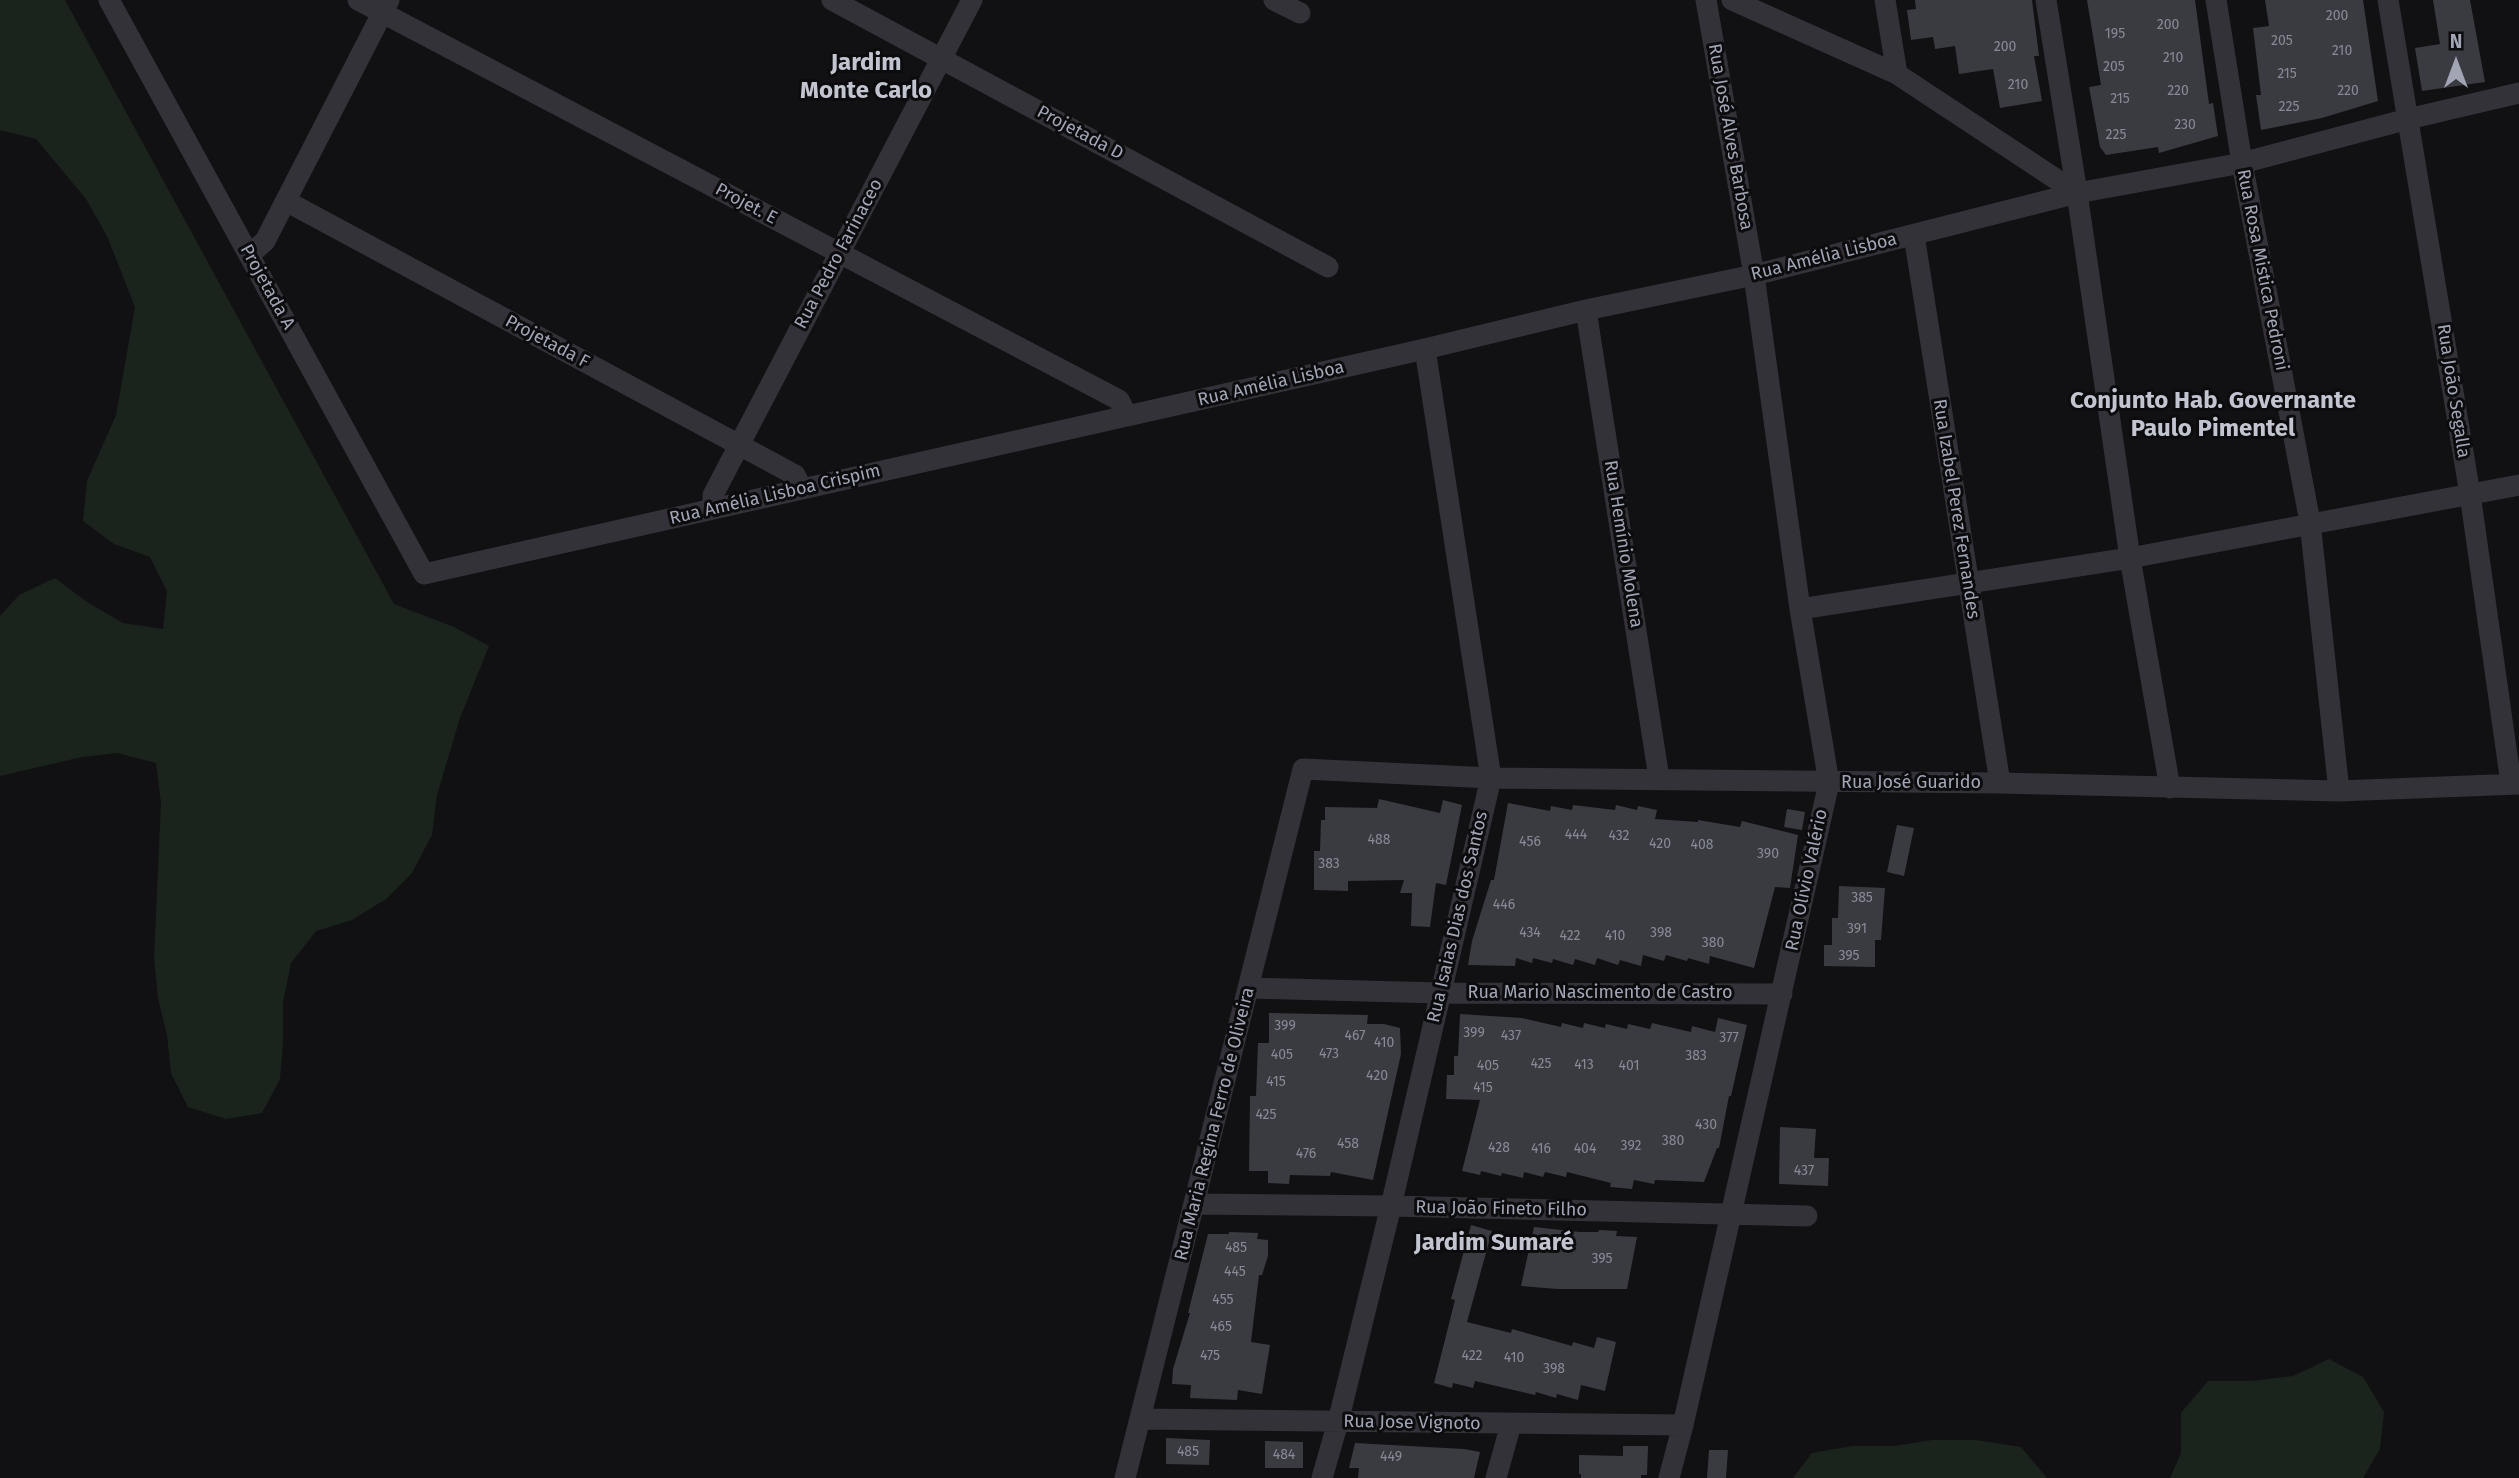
<!DOCTYPE html>
<html>
<head>
<meta charset="utf-8">
<style>
	body { margin:0 }
	#map { position:relative; width:2519px; height:1478px; overflow:hidden; background:#111113; font-family:"Fira Sans",sans-serif }
	canvas { display:block }
	.north { position:absolute; left:2421px; top:28px; width:70px; height:70px; -webkit-text-stroke:5px #0c0c0e; paint-order:stroke; rotate:0deg; font-size:19px; font-weight:700; line-height:28px; text-align:center; color:#a1a5b4 }
	.north::after { content:''; display:block; margin:auto; width:24px; height:32px; background:#a1a5b4; clip-path:polygon(50% 0,100% 100%,50% 72%,0 100%) }
</style>
</head>
<body>
<div id="map">
<canvas width="2519" height="1478"></canvas>
<div class="north">N</div>
</div>
<script>
const context = document.querySelector('canvas').getContext('2d');
context.lineJoin = 'round';
function fillPath(path, color) { context.fillStyle = color; context.fill(path, 'evenodd'); }
const toPath = rows => new Path2D(rows.map(r => 'M' + r).join(''));
function trace(path, color, width, dash) { context.strokeStyle = color; context.lineWidth = width; context.lineCap = dash ? 'butt' : 'round'; context.setLineDash(dash || []); context.stroke(path); }
function drawText(font, color, halo, rows, align = 'center') {
  context.font = font + ' "Fira Sans",sans-serif'; context.lineWidth = 6; context.setLineDash([]); context.textBaseline = 'middle'; context.strokeStyle = halo; context.fillStyle = color; for (const [text, x, y, turn = 0] of rows) {
    context.save(); context.translate(x, y); context.rotate((+turn || 0) * Math.PI / 180); context.textAlign = isNaN(turn) ? turn : align; if (halo) context.strokeText(text, 0, 0); context.fillText(text, 0, 0); context.restore();
  }
}
const green = toPath([
	[0,0,65,0,394,604,454,627,489,646,460,718,437,795,432,835,412,873,386,899,352,920,316,931,291,963,283,1003,283,1041,280,1079,262,1113,226,1119,188,1107,171,1073,167,1035,158,998,154,959,161,803,156,763,118,753,82,757,0,776,0,616,19,595,55,578,87,602,123,623,163,629,167,591,150,557,114,544,83,521,87,481,116,415,135,307,107,236,86,199,36,139,0,130],
	[2329,1359,2363,1377,2384,1412,2380,1449,2363,1478,2170,1478,2181,1453,2181,1413,2208,1381,2251,1381,2293,1376],
	[1932,1440,1976,1440,2021,1447,2047,1478,1793,1478,1812,1453,1852,1446,1894,1446]
]);
const building = toPath([
	[1915,0,2032,0,2039,56,2034,56,2042,101,2000,108,1993,69,1959,74,1955,46,1935,49,1933,37,1911,40,1907,10,1916,9],
	[2087,0,2195,0,2209,104,2213,103,2218,136,2159,153,2158,147,2106,155,2100,147,2089,87,2101,85],
	[2265,0,2363,0,2378,101,2322,118,2261,130,2256,95,2261,95,2253,28,2269,26],
	[2433,0,2470,0,2485,82,2422,91,2415,48,2440,44],
	[1379,799,1440,813,1443,800,1462,805,1446,885,1436,883,1430,927,1411,926,1412,893,1400,893,1404,880,1348,881,1348,891,1314,890,1314,851,1320,851,1321,820,1325,820,1325,807,1377,808],
	[1508,803,1550,811,1551,806,1572,810,1573,805,1615,810,1616,805,1637,810,1638,806,1657,810,1655,819,1698,822,1698,820,1740,827,1742,821,1798,835,1790,888,1775,887,1754,968,1710,956,1709,964,1688,958,1687,961,1666,955,1664,961,1643,955,1641,966,1620,960,1618,965,1597,958,1595,965,1575,959,1573,965,1553,959,1552,963,1533,958,1532,963,1516,958,1515,966,1468,965,1472,941,1491,880,1494,880],
	[1787,809,1805,812,1802,830,1784,827],
	[1897,825,1914,828,1904,876,1887,872],
	[1839,886,1885,888,1881,940,1875,940,1875,967,1824,966,1824,945,1832,945,1832,918,1838,918],
	[1269,1013,1368,1015,1367,1024,1384,1024,1400,1028,1401,1054,1373,1180,1331,1172,1330,1176,1290,1175,1289,1184,1268,1183,1268,1171,1249,1171,1250,1096,1256,1096,1258,1043,1269,1043],
	[1460,1014,1522,1018,1561,1027,1562,1023,1583,1028,1584,1023,1605,1028,1606,1024,1627,1029,1628,1024,1650,1029,1652,1023,1691,1032,1692,1026,1715,1032,1718,1018,1747,1025,1731,1096,1729,1096,1719,1148,1717,1148,1704,1182,1655,1180,1654,1184,1634,1180,1632,1189,1610,1187,1611,1183,1567,1172,1566,1177,1545,1172,1543,1177,1524,1172,1523,1178,1502,1173,1501,1176,1481,1171,1480,1175,1462,1171,1480,1100,1446,1099,1447,1075,1454,1075,1454,1056,1458,1056],
	[1780,1127,1816,1129,1814,1158,1829,1158,1828,1186,1779,1184],
	[1471,1225,1492,1231,1467,1322,1511,1333,1512,1329,1572,1346,1573,1342,1594,1348,1597,1337,1616,1342,1605,1391,1581,1385,1578,1400,1557,1394,1556,1398,1536,1392,1535,1395,1475,1381,1473,1388,1453,1383,1452,1388,1434,1383,1455,1300,1451,1299],
	[1534,1227,1580,1232,1598,1232,1599,1230,1617,1231,1616,1236,1637,1237,1627,1289,1557,1289,1521,1286],
	[1229,1232,1258,1233,1257,1239,1268,1240,1268,1256,1262,1275,1259,1275,1251,1342,1270,1345,1262,1394,1238,1390,1237,1400,1190,1398,1191,1385,1172,1384,1173,1369,1190,1313,1188,1313,1208,1234,1229,1234],
	[1166,1438,1210,1440,1209,1465,1166,1464],
	[1265,1441,1303,1442,1303,1468,1265,1468],
	[1355,1443,1464,1449,1480,1452,1474,1478,1358,1478,1359,1468,1349,1468],
	[1623,1446,1648,1446,1647,1475,1641,1475,1641,1478,1581,1478,1581,1474,1579,1474,1579,1455,1623,1456],
	[1709,1450,1728,1450,1726,1478,1707,1478]
]);
const street = toPath([
	[109,0,424,574,1425,349,1586,310,1754,275,2077,193,2242,163,2408,119,2519,93],
	[358,0,1119,400,1127,416],
	[832,0,1328,267],
	[1274,0,1300,13],
	[1732,0,1897,74,2077,193],
	[1885,0,1897,74],
	[2046,0,2077,193,2130,558,2170,788],
	[2216,0,2242,163,2310,522,2339,791],
	[2388,0,2470,494,2511,783],
	[286,201,795,475,802,489],
	[1914,235,2000,783],
	[249,255,265,241,389,0],
	[1586,310,1659,778],
	[713,509,713,495,972,0],
	[1800,609,2130,558,2519,485],
	[1250,988,1440,993,1782,994],
	[1195,1204,1391,1206,1807,1216],
	[1141,1419,1683,1425],
	[1125,1478,1303,769,1491,778,2000,783,2339,791,2519,784],
	[1322,1478,1338,1422,1391,1206,1491,778,1425,349],
	[1496,1478,1511,1424],
	[1669,1478,1683,1425,1829,783,1800,609,1754,275,1706,0]
]);
const numberNames = [
	["200",2337,16],
	["200",2168,25],
	["195",2115,34],
	["205",2282,41],
	["200",2005,47],
	["210",2342,51],
	["210",2173,58],
	["205",2114,67],
	["215",2287,74],
	["210",2018,85],
	["220",2178,91],
	["220",2348,91],
	["215",2120,99],
	["225",2289,107],
	["230",2185,125],
	["225",2116,135],
	["444",1576,835],
	["432",1619,836],
	["488",1379,840],
	["456",1530,842],
	["420",1660,844],
	["408",1702,845],
	["390",1768,854],
	["383",1329,864],
	["385",1862,898],
	["446",1504,905],
	["391",1857,929],
	["434",1530,933],
	["398",1661,933],
	["422",1570,936],
	["410",1615,936],
	["380",1713,943],
	["395",1849,956],
	["399",1285,1026],
	["399",1474,1033],
	["467",1355,1036],
	["437",1511,1036],
	["377",1729,1038],
	["410",1384,1043],
	["473",1329,1054],
	["405",1282,1055],
	["383",1696,1056],
	["425",1541,1064],
	["413",1584,1065],
	["405",1488,1066],
	["401",1629,1066],
	["420",1377,1076],
	["415",1276,1082],
	["415",1483,1088],
	["425",1266,1115],
	["430",1706,1125],
	["380",1673,1141],
	["458",1348,1144],
	["392",1631,1146],
	["428",1499,1148],
	["416",1541,1149],
	["404",1585,1149],
	["476",1306,1154],
	["437",1804,1171],
	["485",1236,1248],
	["395",1602,1259],
	["445",1235,1272],
	["455",1223,1300],
	["465",1221,1327],
	["475",1210,1356],
	["422",1472,1356],
	["410",1514,1358],
	["398",1554,1369],
	["485",1188,1452],
	["484",1284,1455],
	["449",1391,1457]
];
const streetNames = [
	["Projetada D",1080,133,28],
	["Rua José Alves Barbosa",1730,137,80],
	["Projet. E",746,204,28],
	["Rua Pedro Farinaceo",839,254,-62],
	["Rua Amélia Lisboa",1824,257,-14],
	["Rua Rosa Mistica Pedroni",2262,270,79],
	["Projetada A",267,287,61],
	["Projetada F",547,342,28],
	["Rua Amélia Lisboa",1271,384,-13],
	["Rua João Segalla",2453,391,81],
	["Rua Amélia Lisboa Crispim",775,495,-13],
	["Rua Izabel Perez Fernandes",1956,509,81],
	["Rua Hemínio Molena",1623,544,81],
	["Rua José Guarido",1911,783],
	["Rua Olívio Valério",1807,880,-78],
	["Rua Isaias Dias dos Santos",1458,917,-77],
	["Rua Mario Nascimento de Castro",1600,993],
	["Rua Maria Regina Ferro de Oliveira",1215,1124,-76],
	["Rua João Fineto Filho",1501,1209,1],
	["Rua Jose Vignoto",1412,1423,1]
];
const districtNames = [
	["Jardim",866,63],
	["Monte Carlo",866,91],
	["Conjunto Hab. Governante",2213,401],
	["Paulo Pimentel",2213,429],
	["Jardim Sumaré",1494,1243]
];
fillPath(green, '#1b231d');
fillPath(building, '#3a3b40');
trace(street, '#323238', 21);
drawText('14px', '#878a97', null, numberNames);
drawText('18px', '#a1a5b4', '#0c0c0e', streetNames);
drawText('bold 24px', '#c2c5d0', '#0c0c0e', districtNames);
</script>
</body>
</html>
